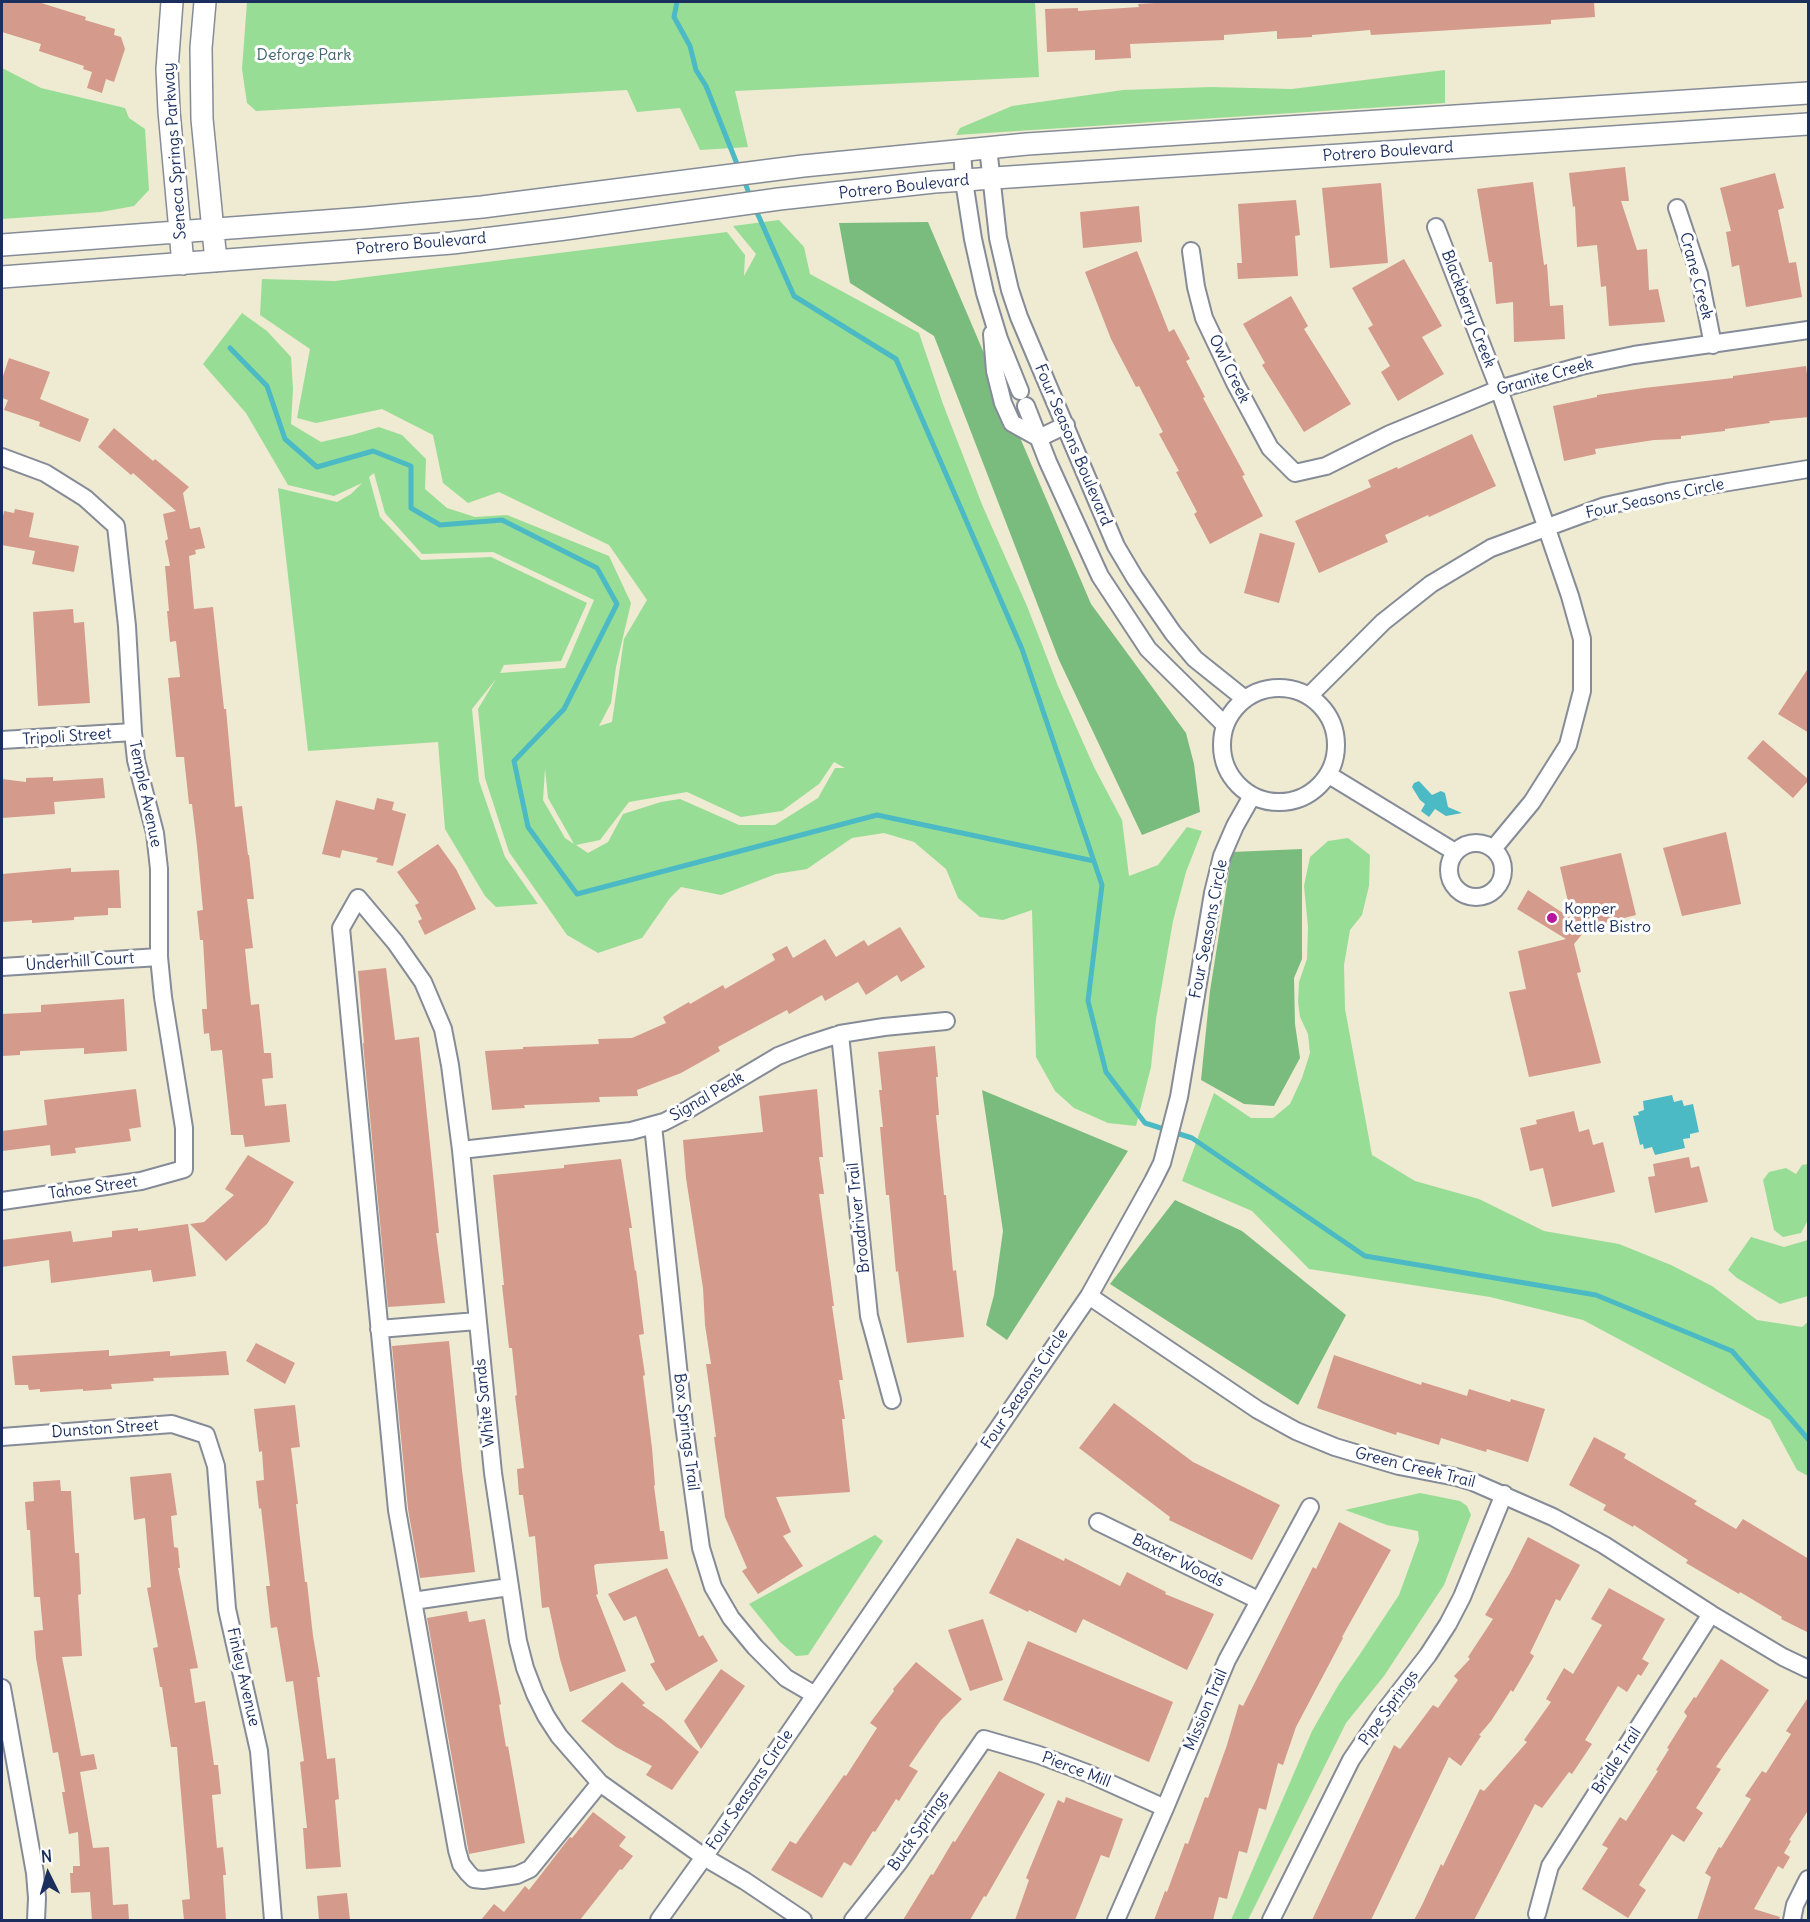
<!DOCTYPE html>
<html>
<head>
<meta charset="utf-8">
<style>
	body { margin:0 }
	#map { position:relative; width:1810px; height:1922px; overflow:hidden; background:#efead2; font-family:Delius,sans-serif }
	canvas { display:block }
	.frame { position:absolute; inset:0; border:3px solid #1b2f5e; pointer-events:none }
	.north { position:absolute; left:18px; top:1844px; width:60px; height:60px; -webkit-text-stroke:4px #fff; paint-order:stroke; rotate:355deg; font-size:16px; font-weight:700; line-height:24px; text-align:center; color:#1b2f5e }
	.north::after { content:''; display:block; margin:auto; width:21px; height:27px; background:#1b2f5e; clip-path:polygon(50% 0,100% 100%,50% 72%,0 100%) }
</style>
</head>
<body>
<div id="map">
<canvas width="1810" height="1922"></canvas>
<div class="frame"></div>
<div class="north">N</div>
</div>
<script>
const context = document.querySelector('canvas').getContext('2d');
context.lineJoin = 'round';
function fillPath(path, color) { context.fillStyle = color; context.fill(path, 'evenodd'); }
const toPath = rows => new Path2D(rows.map(r => 'M' + r).join(''));
function trace(path, color, width, dash) { context.strokeStyle = color; context.lineWidth = width; context.lineCap = dash ? 'butt' : 'round'; context.setLineDash(dash || []); context.stroke(path); }
function drawText(font, color, halo, rows, align = 'center') {
  context.font = font + ' Delius,sans-serif'; context.lineWidth = 6; context.setLineDash([]); context.textBaseline = 'middle'; context.strokeStyle = halo; context.fillStyle = color; for (const [text, x, y, turn = 0] of rows) {
    context.save(); context.translate(x, y); context.rotate((+turn || 0) * Math.PI / 180); context.textAlign = isNaN(turn) ? turn : align; if (halo) context.strokeText(text, 0, 0); context.fillText(text, 0, 0); context.restore();
  }
}
const green = toPath([
	[247,2,1035,2,1039,77,735,91,748,147,700,150,680,108,637,112,627,90,256,111,247,103,242,69],
	[2,68,41,88,125,108,129,118,145,129,149,190,134,206,101,212,2,219],
	[1445,70,1445,103,956,135,960,128,1012,106,1123,90,1211,87,1292,89],
	[779,220,804,247,810,274,919,333,943,404,983,507,1027,606,1058,686,1094,767,1122,820,1129,876,1158,865,1187,827,1202,831,1186,872,1173,921,1156,1019,1151,1067,1136,1126,1108,1123,1074,1108,1055,1091,1036,1057,1032,910,1003,920,980,917,958,898,946,869,914,842,884,833,852,838,807,869,776,874,721,895,681,887,670,898,642,938,598,953,567,935,509,852,485,778,478,709,496,679,472,709,479,781,505,857,538,904,496,907,485,896,445,829,438,742,308,751,278,488,337,502,351,494,362,483,334,496,288,485,246,413,203,364,242,313,267,331,291,357,293,389,291,424,321,442,352,435,379,427,402,435,426,459,425,489,447,508,475,517,507,515,609,556,631,603,616,667,611,703,599,726,612,722,624,639,647,600,609,545,499,492,468,503,443,483,433,435,382,409,316,423,297,418,310,349,260,315,262,279,335,281,727,232,745,255,744,276,756,254,733,226],
	[374,473,385,513,422,554,493,552,594,600,565,668,500,673,504,665,561,661,587,603,491,557,421,560,380,517,369,477],
	[834,762,845,768,835,768,818,798,775,825,739,825,680,799,661,802,623,814,608,842,588,853,576,845,600,840,629,802,687,792,741,817,782,811,819,784],
	[545,769,548,798,574,844,565,838,543,800],
	[1348,838,1370,855,1369,886,1362,915,1350,930,1344,965,1345,1009,1372,1155,1415,1181,1479,1199,1544,1231,1619,1244,1671,1265,1712,1286,1757,1320,1802,1327,1808,1322,1808,1476,1797,1470,1770,1420,1583,1320,1490,1297,1309,1269,1252,1211,1182,1181,1214,1093,1251,1118,1273,1118,1290,1104,1302,1078,1310,1053,1308,1034,1300,1017,1298,1002,1299,982,1307,959,1308,927,1304,886,1310,857,1328,841],
	[1808,1164,1808,1223,1807,1222,1801,1233,1783,1237,1774,1230,1763,1180,1769,1172,1786,1168,1796,1174,1802,1165],
	[1751,1237,1784,1247,1808,1240,1808,1296,1780,1304,1737,1278,1728,1270],
	[1420,1493,1460,1501,1467,1506,1471,1515,1444,1585,1384,1676,1346,1723,1248,1920,1231,1920,1312,1731,1339,1684,1360,1654,1399,1595,1419,1540,1418,1531,1387,1525,1345,1510],
	[875,1535,883,1541,808,1655,796,1656,780,1642,749,1604]
]);
const forest = toPath([
	[928,222,1091,604,1186,733,1194,764,1200,812,1142,835,1059,660,934,336,850,283,839,223],
	[1302,849,1302,959,1294,978,1295,1024,1300,1058,1274,1106,1244,1104,1201,1080,1210,991,1232,852],
	[982,1090,1128,1151,1007,1340,986,1325,994,1295,1003,1231],
	[1175,1200,1242,1231,1346,1315,1298,1405,1110,1284]
]);
const water = toPath([
	[1419,781,1432,795,1441,791,1445,793,1448,807,1462,813,1446,816,1435,809,1429,817,1421,811,1425,804,1420,800,1412,787,1414,783],
	[1672,1095,1674,1102,1682,1100,1684,1106,1693,1104,1699,1132,1690,1134,1690,1138,1683,1139,1685,1148,1655,1155,1652,1147,1644,1149,1643,1144,1640,1145,1633,1116,1639,1115,1638,1112,1644,1110,1643,1101]
]);
const stream = toPath([
	[677,2,674,17,690,46,696,70,706,86,739,169],
	[743,177,751,199],
	[755,208,794,296,896,359,1022,649,1102,885,1088,1001,1106,1072,1145,1123,1192,1138,1365,1256,1596,1295,1732,1351,1808,1439],
	[230,348,267,386,285,439,317,467,373,451,411,466,411,508,440,525,502,520,597,568,617,604,564,709,514,761,528,827,577,894,877,815,1094,861]
]);
const building = toPath([
	[2,2,38,2,86,17,85,20,115,29,114,35,121,37,125,49,114,82,106,79,102,93,87,88,92,72,83,69,84,66,39,51,41,44,2,32],
	[1155,2,1594,2,1595,17,1551,20,1551,24,1371,35,1370,30,1312,35,1312,37,1277,39,1277,31,1224,35,1224,40,1130,44,1131,58,1095,60,1095,50,1047,52,1045,9,1078,8,1078,11,1139,7,1138,4,1155,3],
	[1625,167,1629,201,1621,201,1637,250,1647,249,1649,290,1658,289,1665,322,1609,326,1606,286,1601,287,1597,245,1577,247,1575,206,1573,207,1569,173],
	[1775,173,1784,208,1778,210,1789,263,1796,262,1802,297,1746,307,1739,265,1732,267,1726,232,1731,231,1720,188],
	[1533,182,1544,265,1547,264,1550,306,1563,305,1565,339,1514,342,1513,302,1496,304,1492,262,1489,262,1477,189],
	[1381,183,1388,263,1330,268,1322,188],
	[1296,200,1300,235,1295,236,1298,276,1238,279,1237,263,1242,263,1238,204],
	[1139,206,1142,242,1083,248,1080,212],
	[1137,251,1169,332,1174,329,1190,359,1186,361,1205,397,1203,398,1245,475,1242,476,1263,516,1210,544,1194,514,1197,512,1176,472,1179,471,1159,434,1163,432,1139,386,1136,387,1111,339,1085,272],
	[1404,259,1442,326,1422,337,1444,374,1398,401,1381,372,1390,366,1368,328,1373,325,1352,288],
	[1291,296,1308,326,1304,329,1351,404,1304,432,1262,365,1265,363,1243,324],
	[9,358,50,372,40,399,89,419,80,442,39,426,40,422,4,410,8,400,2,398,2,379],
	[1806,366,1809,392,1809,417,1769,421,1770,423,1725,429,1725,431,1681,436,1681,439,1654,440,1595,449,1596,454,1564,461,1553,406,1597,397,1597,395,1644,388,1733,378,1733,376],
	[114,428,153,461,155,459,189,487,183,493,190,529,200,527,205,548,195,550,196,554,189,556,194,609,213,607,224,709,226,709,235,807,242,806,248,855,249,855,254,899,247,899,253,948,245,949,251,1005,259,1004,264,1053,271,1053,273,1078,262,1079,265,1106,286,1104,290,1142,245,1147,243,1135,231,1135,222,1050,211,1051,209,1033,204,1034,202,1009,207,1009,203,940,200,940,197,911,203,910,197,846,192,804,189,804,184,757,176,757,168,678,180,677,176,641,170,642,167,611,169,611,165,566,170,566,165,541,168,539,163,514,176,511,133,473,131,475,98,447],
	[1472,434,1496,486,1429,517,1428,515,1385,535,1388,542,1319,573,1295,521,1371,487,1368,480,1397,467,1398,469],
	[15,509,34,513,29,537,79,546,74,572,32,564,35,551,2,545,2,515,3,516,4,511,14,513],
	[1260,533,1295,543,1279,603,1244,593],
	[73,609,74,623,84,622,90,703,38,706,33,612],
	[1809,667,1809,733,1778,714],
	[1763,740,1809,780,1793,798,1747,758],
	[53,777,53,781,103,778,105,798,54,802,55,814,2,818,2,779,26,782,26,778],
	[377,798,394,802,392,810,406,814,393,866,376,862,378,858,342,850,340,858,322,854,336,800,374,810],
	[1726,832,1741,904,1682,916,1663,848],
	[438,844,456,869,476,909,425,935,418,921,422,919,415,905,419,903,397,872],
	[1621,853,1636,915,1588,927,1574,944,1581,972,1577,973,1601,1063,1529,1077,1509,992,1526,989,1518,951,1566,939,1517,909,1528,890,1572,919,1560,867],
	[71,868,71,872,119,870,121,908,108,908,108,915,74,917,74,920,32,923,32,920,2,922,2,874],
	[900,927,925,967,901,982,897,975,866,995,858,982,825,1001,822,995,789,1014,787,1010,718,1047,720,1051,681,1073,637,1090,638,1096,599,1097,600,1102,524,1105,525,1108,492,1110,485,1051,523,1049,523,1047,599,1044,598,1039,632,1038,666,1023,663,1017,689,1002,690,1004,723,985,725,989,775,960,772,954,787,946,793,958,825,939,836,957,864,940,868,946],
	[386,968,395,1040,419,1037,439,1233,436,1233,445,1303,388,1307,363,1043,364,1043,358,971],
	[124,999,127,1051,84,1054,84,1048,20,1051,20,1055,2,1056,2,1014,41,1012,41,1005],
	[935,1046,938,1077,936,1077,939,1115,936,1115,944,1195,946,1195,953,1271,956,1270,964,1337,907,1343,898,1271,896,1272,889,1195,886,1195,880,1127,883,1127,879,1090,882,1090,878,1052],
	[136,1089,141,1127,129,1129,131,1141,75,1148,76,1153,51,1156,50,1145,2,1151,2,1131,47,1125,44,1100],
	[817,1089,823,1157,819,1157,824,1194,819,1194,834,1306,832,1306,843,1380,839,1380,845,1419,842,1419,850,1492,776,1497,791,1532,783,1536,803,1566,758,1594,742,1571,747,1568,725,1517,714,1437,716,1437,706,1364,711,1364,705,1325,703,1288,686,1178,683,1140,763,1132,759,1096],
	[1574,1111,1579,1132,1589,1129,1593,1145,1603,1142,1615,1192,1552,1207,1543,1168,1530,1171,1520,1128,1537,1124,1536,1120],
	[248,1155,294,1182,267,1224,226,1261,190,1224,204,1222,234,1195,225,1189],
	[1689,1157,1691,1168,1699,1166,1708,1202,1655,1213,1648,1177,1655,1176,1653,1164],
	[621,1159,632,1228,629,1228,635,1271,636,1270,644,1334,639,1335,645,1375,643,1376,652,1448,655,1485,654,1486,660,1531,664,1531,668,1559,596,1564,594,1566,598,1594,596,1595,626,1671,570,1692,560,1659,549,1607,542,1608,535,1536,529,1537,523,1495,519,1495,517,1469,524,1468,515,1396,517,1395,512,1348,509,1348,502,1285,504,1285,493,1175,564,1168,564,1165],
	[188,1224,196,1276,153,1282,151,1270,51,1283,49,1260,2,1267,2,1240,71,1231,73,1242,112,1237,112,1231,138,1228,138,1231],
	[449,1341,462,1470,475,1572,420,1578,408,1509,392,1346],
	[256,1343,295,1363,285,1384,246,1361],
	[109,1350,109,1356,170,1351,170,1356,226,1351,229,1375,153,1378,154,1381,111,1384,112,1389,83,1391,83,1389,40,1392,40,1389,29,1390,28,1385,15,1385,12,1356],
	[1334,1355,1421,1385,1422,1382,1467,1396,1469,1389,1510,1402,1511,1399,1545,1409,1528,1462,1487,1449,1486,1452,1441,1438,1439,1445,1397,1432,1396,1435,1317,1408],
	[1114,1403,1193,1462,1280,1505,1252,1560,1169,1520,1170,1517,1079,1448],
	[295,1405,300,1447,291,1448,298,1504,296,1504,305,1582,307,1582,313,1636,320,1677,317,1677,327,1759,335,1758,339,1799,335,1800,341,1867,306,1869,303,1828,307,1828,300,1762,304,1761,293,1681,286,1682,277,1627,271,1628,266,1586,270,1586,261,1508,259,1509,256,1481,264,1480,262,1451,259,1452,254,1409],
	[1594,1437,1626,1454,1624,1458,1697,1501,1694,1504,1736,1529,1743,1519,1809,1559,1809,1633,1781,1619,1782,1617,1740,1592,1739,1594,1686,1563,1688,1560,1634,1525,1633,1527,1603,1510,1606,1505,1569,1485],
	[171,1473,177,1515,171,1516,174,1547,178,1548,180,1568,178,1568,198,1668,190,1669,195,1703,205,1701,214,1765,218,1765,221,1794,212,1795,217,1848,223,1847,226,1875,223,1875,226,1920,184,1920,182,1900,190,1899,177,1747,171,1747,162,1687,160,1687,153,1648,158,1647,147,1588,151,1587,145,1518,134,1520,130,1477],
	[60,1480,61,1491,71,1491,75,1553,79,1553,81,1594,78,1595,82,1656,62,1657,81,1756,94,1754,97,1769,80,1772,93,1848,109,1847,113,1905,128,1904,129,1920,92,1920,90,1892,71,1893,70,1873,73,1873,73,1866,80,1866,78,1832,69,1834,62,1792,65,1792,58,1752,53,1753,36,1658,34,1631,43,1630,40,1597,34,1597,30,1530,27,1530,25,1502,34,1501,33,1482],
	[1339,1522,1391,1550,1342,1637,1343,1638,1296,1727,1283,1765,1278,1763,1266,1810,1259,1808,1247,1853,1239,1851,1227,1899,1219,1897,1213,1920,1154,1920,1165,1891,1167,1892,1185,1843,1188,1844,1205,1797,1208,1798,1227,1745,1239,1704,1243,1706,1313,1567,1316,1569],
	[1528,1537,1580,1565,1560,1601,1556,1599,1530,1653,1534,1656,1513,1692,1511,1690,1491,1721,1479,1735,1481,1736,1461,1766,1449,1757,1371,1920,1312,1920,1394,1745,1400,1749,1433,1705,1438,1708,1458,1680,1454,1676,1470,1659,1468,1657,1493,1619,1485,1615,1510,1573],
	[1017,1538,1064,1561,1065,1558,1120,1586,1127,1572,1166,1592,1165,1594,1214,1614,1187,1670,1083,1619,1076,1633,1029,1610,1028,1612,989,1593],
	[667,1568,699,1637,703,1635,718,1661,666,1691,650,1664,655,1662,636,1616,624,1621,608,1594],
	[1609,1588,1665,1619,1642,1659,1649,1663,1641,1676,1638,1674,1627,1692,1618,1686,1585,1740,1592,1744,1572,1774,1569,1772,1542,1808,1535,1804,1474,1920,1414,1920,1422,1905,1441,1864,1443,1866,1480,1789,1484,1791,1527,1742,1524,1740,1551,1702,1546,1699,1564,1668,1573,1674,1602,1625,1591,1619],
	[467,1611,469,1622,485,1619,501,1704,499,1705,506,1747,508,1746,525,1843,469,1854,427,1618],
	[983,1619,1003,1680,970,1691,948,1630],
	[1028,1641,1173,1702,1149,1762,1003,1700],
	[1721,1659,1769,1690,1716,1767,1721,1769,1696,1808,1703,1813,1684,1842,1672,1834,1639,1885,1646,1890,1628,1918,1582,1889,1608,1848,1602,1845,1620,1817,1626,1821,1658,1771,1656,1770,1669,1749,1667,1748,1687,1716,1684,1712,1694,1697,1696,1698],
	[916,1662,962,1699,941,1720,909,1766,918,1771,899,1801,896,1799,875,1832,873,1831,851,1866,844,1862,822,1898,771,1870,790,1841,796,1844,844,1775,846,1776,877,1728,870,1723,894,1691,893,1689],
	[721,1669,745,1686,701,1749,684,1721],
	[622,1682,645,1703,642,1705,663,1720,699,1752,672,1790,646,1775,652,1766,616,1747,581,1721],
	[1809,1696,1809,1809,1789,1840,1791,1841,1784,1853,1790,1857,1783,1869,1778,1866,1754,1909,1780,1917,1779,1920,1697,1920,1711,1877,1705,1873,1719,1847,1721,1848,1751,1799,1745,1796,1762,1771,1766,1773,1791,1734,1786,1731],
	[999,1771,1045,1794,986,1897,984,1896,970,1920,903,1920,931,1874,933,1875,953,1841,955,1842],
	[1066,1797,1123,1819,1109,1858,1101,1855,1075,1920,1015,1920,1029,1880,1026,1878,1058,1800,1064,1803],
	[593,1812,626,1837,619,1846,633,1856,622,1870,620,1869,580,1920,481,1920,494,1904,504,1912,525,1886,529,1890,570,1837,572,1838],
	[347,1893,350,1920,319,1920,317,1896]
]);
const minor = toPath([
	[988,147,998,238,1010,290,1019,317,1116,546,1135,578,1173,633,1195,659,1245,699],
	[962,149,964,181,973,239,985,293,999,339,1020,391],
	[1677,208,1699,274,1713,345],
	[1436,227,1499,389,1570,596,1582,639,1582,691,1568,745,1532,802,1493,849],
	[1191,251,1196,287,1204,318,1235,383,1270,448,1295,473,1326,466,1390,434,1499,389,1581,366,1634,355,1808,330],
	[992,334,995,371,1003,403,1012,423,1039,438,1066,425],
	[1026,406,1048,462,1100,576,1148,649,1225,725],
	[2,457,45,473,85,498,116,526,127,626,133,732,136,760,155,833,159,869,159,957,163,997,184,1128,184,1169,141,1181,2,1201],
	'1222 745a57 57 0 1 1 114 0a57 57 0 1 1-114 0Z',
	[1309,696,1383,622,1431,584,1491,548,1605,506,1668,492,1808,469],
	[2,740,133,732],
	[1329,775,1455,852],
	'1449 870a27 27 0 1 1 54 0a27 27 0 1 1-54 0Z',
	[2,967,159,957],
	[840,1034,869,1316,892,1400],
	[653,1125,684,1425,701,1548,713,1587,731,1618,755,1647,786,1678,815,1695],
	[461,1150,631,1131,664,1122,689,1109,778,1056,806,1045,840,1034,884,1027,946,1021],
	[1089,1296,1258,1410,1296,1431,1335,1447,1399,1466,1456,1477,1473,1482,1553,1517,1604,1545,1711,1614,1783,1657,1808,1669],
	[379,1329,477,1321],
	[2,1437,172,1424,206,1435,216,1466,227,1609,259,1751,273,1920],
	[1098,1522,1258,1600],
	[413,1601,509,1587],
	[2,1688,35,1873,37,1898,36,1920],
	[600,1783,530,1869,517,1875,483,1880,474,1879,468,1873,461,1864,457,1850,397,1510,341,928,358,898,395,942,423,982,443,1029,450,1065,461,1150,493,1473,518,1641,525,1668,535,1694,546,1716,559,1736,600,1783,704,1857,745,1881,803,1920],
	[1537,1914,1550,1866,1711,1614],
	[659,1920,704,1857,1089,1296,1153,1181,1162,1163,1179,1097,1213,893,1222,856,1235,826,1252,796],
	[853,1920,899,1862,984,1739,1039,1755,1087,1773,1165,1808],
	[1116,1920,1165,1808,1227,1660,1310,1507],
	[1271,1920,1351,1760,1380,1717,1428,1655,1448,1624,1462,1597,1504,1494],
	[1792,1920,1795,1905,1808,1879]
]);
const tertiary = toPath([
	[172,2,167,69,169,111,183,264],
	[205,2,201,48,202,119,216,261],
	[2,245,365,218,482,207,803,166,1027,144,1808,93],
	[2,277,452,243,565,229,779,199,934,182,1808,124]
]);
const markers = [
	[1552,918,6,"#b5179e"]
];
const parkNames = [
	["Deforge Park",304,55]
];
const streetNames = [
	["Seneca Springs Parkway",175,151,-94],
	["Potrero Boulevard",1388,152,-4],
	["Potrero Boulevard",904,187,-6],
	["Potrero Boulevard",421,244,-5],
	["Crane Creek",1696,276,75],
	["Blackberry Creek",1468,309,69],
	["Owl Creek",1229,369,64],
	["Granite Creek",1545,377,-16],
	["Four Seasons Boulevard",1073,445,67],
	["Four Seasons Circle",1655,499,-12],
	["Tripoli Street",67,737,-4],
	["Temple Avenue",145,794,78],
	["Four Seasons Circle",1209,929,-79],
	["Underhill Court",80,962,-4],
	["Signal Peak",707,1097,-30],
	["Tahoe Street",93,1188,-8],
	["Broadriver Trail",859,1218,-96],
	["Four Seasons Circle",1025,1389,-56],
	["White Sands",485,1403,-96],
	["Dunston Street",105,1429,-4],
	["Box Springs Trail",686,1432,83],
	["Green Creek Trail",1415,1468,14],
	["Baxter Woods",1178,1561,26],
	["Finley Avenue",243,1677,77],
	["Pipe Springs",1389,1708,-54],
	["Mission Trail",1206,1710,-67],
	["Bridle Trail",1617,1761,-57],
	["Pierce Mill",1076,1770,21],
	["Four Seasons Circle",750,1790,-56],
	["Buck Springs",919,1831,-55]
];
const poiNames = [
	["Kopper",1564,909],
	["Kettle Bistro",1564,927]
];
fillPath(green, '#98dd95');
fillPath(forest, '#7abc7e');
fillPath(water, '#4bbac4');
trace(stream, '#4bbac4', 5);
fillPath(building, '#d49a8c');
trace(minor, '#858c98', 20);
trace(tertiary, '#858c98', 24);
trace(minor, '#fff', 16);
trace(tertiary, '#fff', 21);
for (const [x, y, r, color] of markers) { const dot = new Path2D(); dot.arc(x, y, r, 0, 2 * Math.PI); context.fillStyle = color; context.fill(dot); trace(dot, '#fff', 2); }
drawText('16px', '#40636e', '#fff', parkNames);
drawText('16px', '#1b2f5e', '#fff', streetNames);
drawText('16px', '#1b2f5e', '#fff', poiNames, 'left');
</script>
</body>
</html>
